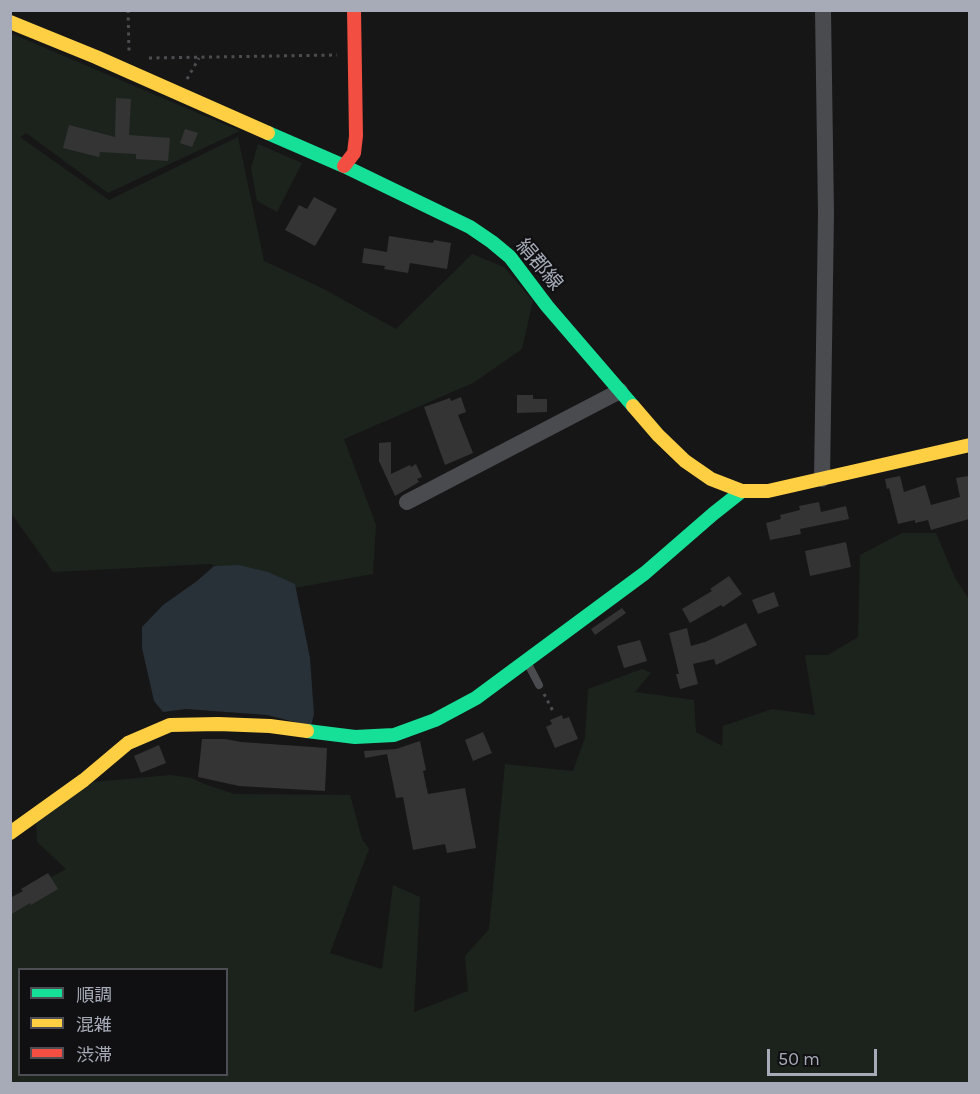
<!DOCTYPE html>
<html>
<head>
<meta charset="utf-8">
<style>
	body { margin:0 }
	#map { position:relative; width:980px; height:1094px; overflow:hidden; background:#161616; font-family:Karla,"Noto Sans JP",sans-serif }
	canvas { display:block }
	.frame { position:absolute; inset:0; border:12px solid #a6abb7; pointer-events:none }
	.legend { position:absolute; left:18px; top:968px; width:210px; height:108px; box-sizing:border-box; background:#101012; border:2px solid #4c4e54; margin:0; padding:8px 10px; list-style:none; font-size:18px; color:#a6abb7 }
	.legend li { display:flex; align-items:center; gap:12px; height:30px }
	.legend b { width:30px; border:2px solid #4c4e54 }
	.scale { position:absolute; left:767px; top:1049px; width:110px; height:27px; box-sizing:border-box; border:3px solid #a6abb7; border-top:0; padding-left:8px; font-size:18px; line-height:21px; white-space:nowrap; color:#a6abb7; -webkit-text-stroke:4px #101012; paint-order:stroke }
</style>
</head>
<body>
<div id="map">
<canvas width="980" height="1094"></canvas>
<div class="frame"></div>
<ul class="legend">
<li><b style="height:8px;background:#16e098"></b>順調</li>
<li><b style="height:8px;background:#ffcf43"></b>混雑</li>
<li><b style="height:8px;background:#f24e42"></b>渋滞</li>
</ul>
<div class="scale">50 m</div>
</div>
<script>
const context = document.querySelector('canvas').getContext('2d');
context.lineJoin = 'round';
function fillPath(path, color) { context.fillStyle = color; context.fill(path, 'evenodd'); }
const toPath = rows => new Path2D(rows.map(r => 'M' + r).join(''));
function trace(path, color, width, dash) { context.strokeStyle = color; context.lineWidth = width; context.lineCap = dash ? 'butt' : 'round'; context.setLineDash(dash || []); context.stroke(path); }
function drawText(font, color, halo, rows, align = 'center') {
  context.font = font + ' Karla,"Noto Sans JP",sans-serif'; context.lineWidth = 4.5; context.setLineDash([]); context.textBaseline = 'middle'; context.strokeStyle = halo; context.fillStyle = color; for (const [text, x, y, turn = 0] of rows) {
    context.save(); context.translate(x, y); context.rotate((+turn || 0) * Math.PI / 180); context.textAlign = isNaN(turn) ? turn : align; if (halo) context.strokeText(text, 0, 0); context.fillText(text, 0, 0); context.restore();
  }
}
const green = toPath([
	[10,33,240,131,108,193,26,133,20,137,109,200,238,137,264,261,320,287,396,329,472,254,504,267,533,301,522,349,473,383,344,439,376,525,373,574,294,588,210,564,53,572,11,513],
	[258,144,302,163,277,212,257,201,251,168],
	[902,533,936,533,955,578,969,599,969,1083,11,1083,10,899,66,869,37,842,36,821,94,782,171,775,191,778,207,785,234,794,350,795,362,839,369,849,330,953,382,969,393,885,420,897,414,1012,468,991,465,956,489,929,505,764,573,771,585,738,588,689,642,669,651,673,635,692,694,700,696,732,722,746,723,726,772,709,815,715,805,655,828,655,858,637,860,555],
	[20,970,226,970,226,1074,20,1074]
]);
const water = toPath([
	[239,565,268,572,295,584,310,658,314,714,311,726,267,715,186,709,163,712,154,701,142,648,142,627,163,605,197,581,214,566]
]);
const building = toPath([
	[116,98,131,99,129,135,170,138,168,161,136,159,136,154,100,152,99,157,63,148,69,125,115,137],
	[185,129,198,133,192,147,180,143],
	[314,197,337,209,315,246,285,230,299,205,307,209],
	[389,236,433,243,434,240,451,243,447,269,410,263,408,273,384,269,385,266,362,263,364,248,387,252],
	[517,395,533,395,533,399,547,399,547,412,517,413],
	[461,397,466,412,458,415,473,453,445,465,424,407,450,398,451,401],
	[391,442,391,474,410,465,411,467,416,464,422,477,417,479,419,482,395,496,379,461,379,443],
	[900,476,904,492,925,485,931,505,960,497,956,478,969,476,969,519,931,530,928,520,915,523,915,520,898,524,889,488,887,489,885,479],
	[819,502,821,512,846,506,849,519,800,529,801,534,770,540,766,523,781,519,780,515,800,510,799,506],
	[846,542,851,567,810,576,805,551],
	[729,576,742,594,723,607,721,605,690,623,682,609,712,591,710,589],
	[774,592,779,606,758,614,752,600],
	[622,608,626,613,595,635,591,629],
	[746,623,757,645,716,665,714,659,693,664,698,684,680,689,676,674,679,674,669,633,687,628,691,646,705,642],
	[640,640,647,661,624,668,617,646],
	[562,715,563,719,569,717,578,739,555,748,546,727,552,724,550,720],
	[483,732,492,753,473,761,465,740],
	[202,739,225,739,241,742,327,748,325,791,239,786,198,777],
	[420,741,426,770,423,771,428,794,465,788,476,848,447,853,445,844,413,850,403,797,396,798,387,754,365,758,364,751,396,749],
	[159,745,166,763,141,773,134,756],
	[48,873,58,889,31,905,30,903,10,915,10,898,23,891,21,889]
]);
const path = toPath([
	[128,10,129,51],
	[149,58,337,55],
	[187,79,199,58],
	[544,694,554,713]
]);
const lane = toPath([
	[527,662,539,685]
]);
const street = toPath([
	[822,479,826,214,823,10],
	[407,502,620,391]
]);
const fast = toPath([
	[268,133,344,166,470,227,492,242,510,257,547,306,633,406],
	[307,731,355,737,394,735,435,720,476,698,645,573,713,514,742,491]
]);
const slow = toPath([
	[10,22,96,57,268,133],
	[633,406,658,435,685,461,711,479,742,491,768,491,970,445],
	[10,833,84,780,128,743,170,725,218,724,270,726,307,731]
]);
const jam = toPath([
	[344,166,354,153,356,136,354,10]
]);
const streetNames = [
	["絹郡線",539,265,50]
];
fillPath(green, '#1c231d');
fillPath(water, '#283038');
fillPath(building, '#343435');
trace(path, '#4c4d51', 3, [3, 4.5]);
trace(lane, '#4a4b4f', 8);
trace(street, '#4a4b4f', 16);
trace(fast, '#16e098', 14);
trace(slow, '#ffcf43', 14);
trace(jam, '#f24e42', 14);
drawText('20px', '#a6abb7', '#101012', streetNames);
</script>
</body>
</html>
